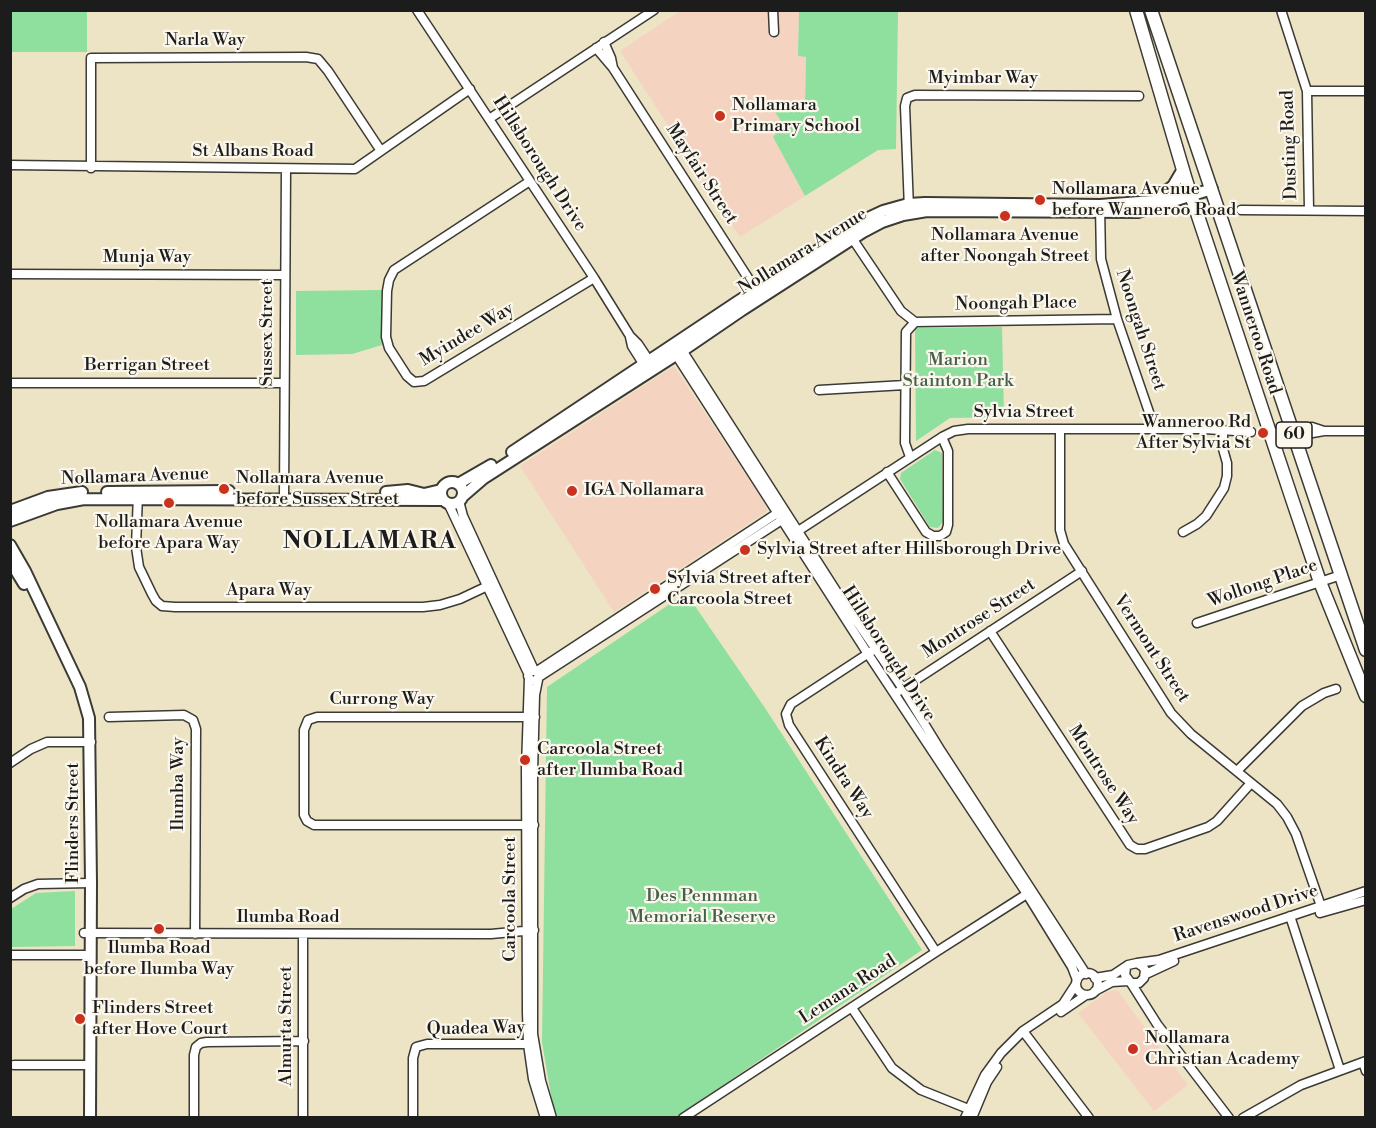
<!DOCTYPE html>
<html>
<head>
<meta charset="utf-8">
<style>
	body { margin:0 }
	#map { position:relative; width:1376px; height:1128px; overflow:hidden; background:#ece4c5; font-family:"Libre Bodoni",serif }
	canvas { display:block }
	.frame { position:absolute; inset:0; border:12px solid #1c1c1c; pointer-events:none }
</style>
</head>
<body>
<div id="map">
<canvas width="1376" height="1128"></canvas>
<div class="frame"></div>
</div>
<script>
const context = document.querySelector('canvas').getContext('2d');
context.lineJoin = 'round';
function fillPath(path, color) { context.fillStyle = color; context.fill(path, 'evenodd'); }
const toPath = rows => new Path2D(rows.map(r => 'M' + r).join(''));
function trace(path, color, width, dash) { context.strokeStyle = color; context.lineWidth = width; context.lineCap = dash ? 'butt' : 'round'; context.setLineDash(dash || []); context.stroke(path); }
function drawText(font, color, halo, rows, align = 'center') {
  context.font = font + ' "Libre Bodoni",serif'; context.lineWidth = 4.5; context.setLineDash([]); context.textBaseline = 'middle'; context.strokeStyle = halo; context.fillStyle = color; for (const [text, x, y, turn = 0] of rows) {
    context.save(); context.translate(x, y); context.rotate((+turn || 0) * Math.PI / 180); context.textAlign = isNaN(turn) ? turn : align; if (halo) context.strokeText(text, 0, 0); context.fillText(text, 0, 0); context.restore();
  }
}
const built = toPath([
	[680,11,799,11,798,56,806,56,805,108,772,106,783,124,773,137,805,196,740,237,620,51],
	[674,366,767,507,766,512,614,612,520,466],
	[1117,990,1188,1085,1154,1111,1078,1013,1107,992]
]);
const green = toPath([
	[10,11,87,11,87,52,11,52],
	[799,11,898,11,896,149,878,150,805,196,773,137,783,124,771,106,805,108,806,57,798,56],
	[382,290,382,345,352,354,296,355,296,291],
	[1002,327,1004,417,950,418,916,441,915,328],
	[935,450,942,453,943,522,938,528,930,527,900,479,901,473],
	[686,593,765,708,922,950,676,1117,558,1117,553,1107,542,1042,547,687],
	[75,891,75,946,11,947,11,909,36,893]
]);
const minor = toPath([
	[417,10,594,278,630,336,638,344,652,365],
	[773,10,774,32],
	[1281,10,1307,91,1309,210],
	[604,42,611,58,613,68],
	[596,48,613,68,759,295],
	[1307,91,1366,91],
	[489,119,654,10],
	[10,165,355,169,470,89],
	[91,168,91,58,306,57,318,59,328,71,381,151],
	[530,181,394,270,389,280,387,291,386,337,389,348,407,376,414,382,424,381,594,278],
	[1100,206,1101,259,1117,319,1150,415,1151,429],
	[909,209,905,106,907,98,915,95,1139,96],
	[1241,210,1366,211],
	[850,235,901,311,915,322,906,332,905,443,910,457],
	[10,274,284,275],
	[915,322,1117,319],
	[630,337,632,346,646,368],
	[680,347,840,597,903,689,941,751,1086,974],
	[673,350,868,654,1027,894,1072,967,1077,980],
	[10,383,284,383],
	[819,390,905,385],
	[1060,429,1060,530,1064,544,1171,713,1191,734,1277,804,1287,817,1296,834,1323,912],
	[1270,434,1312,427,1324,431,1366,431],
	[1272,440,1324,431],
	[887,472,926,532,933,536,940,536,946,532,948,525,948,451,942,437],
	[138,494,136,547,139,567,152,594,156,601,162,606,175,607,423,607,440,605,460,599,494,583],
	[284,498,286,169],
	[459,501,463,516,534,670],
	[448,503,528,673],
	[1183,532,1197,524,1206,516,1224,488,1227,476,1227,463,1223,449,1223,431],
	[795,533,942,437,954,431,968,429,1204,429,1251,432],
	[1197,623,1341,575],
	[990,631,1130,845,1137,849,1145,849,1208,827,1217,821,1251,783],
	[872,651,791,704,786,714,789,725,936,952],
	[537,671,539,677,535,681,530,680,528,676,530,671,537,671,782,510],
	[539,677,785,518],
	[529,678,526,768,527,1012,528,1044,533,1079,545,1118],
	[538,680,535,695,533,773,533,1034,541,1081,552,1118],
	[899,691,1082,571],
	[109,717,184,715,193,720,196,729,195,934],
	[10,763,31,749,47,742,91,742],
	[1237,771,1302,706,1324,693,1336,689],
	[534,825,314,825,307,821,304,815,304,730,308,720,317,717,535,717],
	[10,898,24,889,38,884,91,883],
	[1320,913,1366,900],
	[1290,916,1340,1070],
	[84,933,491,934,534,930],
	[303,934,303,1118],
	[10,955,90,955],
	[1137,963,1159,960,1366,891],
	'1076 984a11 11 0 1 1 22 0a11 11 0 1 1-22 0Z',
	[1146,974,1174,961],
	[1095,978,1113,975,1128,965,1137,963,1143,967,1145,970,1144,978,1139,983,1131,983,1125,975,1126,968],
	[1131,983,1157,1024,1229,1118],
	[1095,991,1112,982,1128,981],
	[852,1008,892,1068,921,1090,971,1110],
	[1061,1012,1086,995],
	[1023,1031,1089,1118],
	[1363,1062,1366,1071],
	[14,1065,90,1065],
	[194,1118,194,1055,196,1047,201,1043,207,1042,304,1041],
	[413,1118,413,1058,416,1047,427,1044,534,1044],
	[683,1118,936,952,1030,892],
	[965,1118,985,1075,1001,1053,1023,1031,1063,1004,1076,984],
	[972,1118,987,1082,997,1067],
	[1243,1118,1301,1085,1366,1061]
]);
const major = toPath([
	[1157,197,1173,186,1183,169],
	[512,452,737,302,868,218,883,211,908,204,925,203,1100,205,1153,201,1167,197],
	'441 493a11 11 0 1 1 22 0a11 11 0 1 1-22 0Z',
	[458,484,491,465],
	[107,492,229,491],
	[386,492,408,490,424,494,441,490],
	[462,497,484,478,682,351,742,310,863,232,882,222,903,215,927,211,1138,212,1212,189],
	[10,511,48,497,82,492],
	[10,521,57,504,84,499,443,500],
	[10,545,25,571,80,687,89,718,91,883,90,1118],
	[10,561,24,584]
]);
const highway = toPath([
	[1136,10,1186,180,1293,502,1320,582,1366,696],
	[1151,10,1366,650]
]);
const markers = [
	[720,116,6,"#c8321e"],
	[1040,200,6,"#c8321e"],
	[1005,216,6,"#c8321e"],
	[1263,433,6,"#c8321e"],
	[224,489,6,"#c8321e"],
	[572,491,6,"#c8321e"],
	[169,503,6,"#c8321e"],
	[745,550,6,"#c8321e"],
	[655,589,6,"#c8321e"],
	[525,760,6,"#c8321e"],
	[159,929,6,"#c8321e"],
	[80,1019,6,"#c8321e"],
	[1133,1049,6,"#c8321e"]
];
const shields = [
	[1294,435,36]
];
const shieldNames = [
	["60",1294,435]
];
const streetNames = [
	["Narla Way",205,41],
	["Myimbar Way",983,79],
	["Dusting Road",1290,145,-92],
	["St Albans Road",253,152],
	["Hillsborough Drive",539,164,57],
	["Mayfair Street",701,174,57],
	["Nollamara Avenue",803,252,-32],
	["Munja Way",147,258],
	["Noongah Place",1016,304,-1],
	["Noongah Street",1140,330,72],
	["Sussex Street",268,333,-90],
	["Wanneroo Road",1255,333,72],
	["Myindee Way",467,335,-31],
	["Berrigan Street",147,366],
	["Sylvia Street",1024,413],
	["Nollamara Avenue",135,477,-2],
	["Wollong Place",1263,584,-19],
	["Apara Way",269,591],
	["Montrose Street",979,619,-33],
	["Vermont Street",1151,649,57],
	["Hillsborough Drive",888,654,57],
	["Currong Way",382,700],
	["Montrose Way",1103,775,57],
	["Kindra Way",843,778,57],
	["Ilumba Way",179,784,-90],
	["Flinders Street",74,823,-90],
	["Carcoola Street",511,899,-90],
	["Ravenswood Drive",1246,914,-18],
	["Ilumba Road",288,918],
	["Lemana Road",848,990,-33],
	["Almurta Street",287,1026,-90],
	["Quadea Way",476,1029,-1]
];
const poiNames = [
	["Nollamara",732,106],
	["Primary School",732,127],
	["Nollamara Avenue",1052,190],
	["before Wanneroo Road",1052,211],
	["Nollamara Avenue",1005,236,"center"],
	["after Noongah Street",1005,257,"center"],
	["Wanneroo Rd",1251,423,"right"],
	["After Sylvia St",1251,444,"right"],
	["Nollamara Avenue",236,479],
	["before Sussex Street",236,500],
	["IGA Nollamara",584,491],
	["Nollamara Avenue",169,523,"center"],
	["before Apara Way",169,544,"center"],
	["Sylvia Street after Hillsborough Drive",757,550],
	["Sylvia Street after",667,579],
	["Carcoola Street",667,600],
	["Carcoola Street",537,750],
	["after Ilumba Road",537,771],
	["Ilumba Road",159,949,"center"],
	["before Ilumba Way",159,970,"center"],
	["Flinders Street",92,1009],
	["after Hove Court",92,1030],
	["Nollamara",1145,1039],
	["Christian Academy",1145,1060]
];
const parkNames = [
	["Marion",958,361],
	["Stainton Park",958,382],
	["Des Pennman",702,897],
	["Memorial Reserve",702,918]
];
const districtNames = [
	["NOLLAMARA",370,542]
];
fillPath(built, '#f5d3c1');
fillPath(green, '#8fdf9e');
trace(minor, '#3b3a35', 11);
trace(major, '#3b3a35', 14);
trace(highway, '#3b3a35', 15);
trace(minor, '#fff', 8);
trace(major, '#fff', 10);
trace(highway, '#fff', 12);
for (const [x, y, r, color] of markers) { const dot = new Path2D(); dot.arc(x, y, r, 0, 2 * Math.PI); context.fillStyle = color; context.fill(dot); trace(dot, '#fbf7ec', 2); }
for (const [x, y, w] of shields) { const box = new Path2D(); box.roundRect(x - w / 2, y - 13, w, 26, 4.5); context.fillStyle = '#fbf7ec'; context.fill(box); trace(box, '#1c1c1c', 1.5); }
drawText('bold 16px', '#1c1c1c', null, shieldNames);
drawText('18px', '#1c1c1c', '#fbf7ec', streetNames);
drawText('18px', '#1c1c1c', '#fbf7ec', poiNames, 'left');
drawText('18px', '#44604a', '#fbf7ec', parkNames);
context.letterSpacing = '1.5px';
drawText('bold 24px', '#1c1c1c', '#fbf7ec', districtNames);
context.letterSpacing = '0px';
</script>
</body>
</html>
